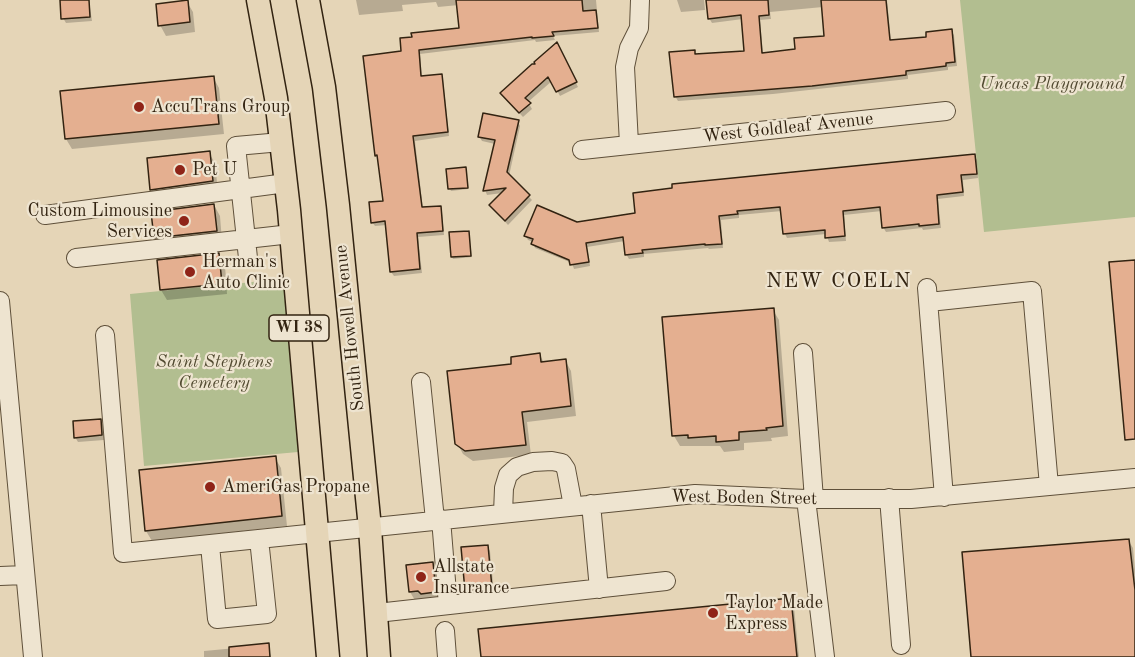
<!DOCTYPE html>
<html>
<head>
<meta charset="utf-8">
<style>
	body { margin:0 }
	canvas { display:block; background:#e5d5b7 }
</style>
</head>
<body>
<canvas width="1135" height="657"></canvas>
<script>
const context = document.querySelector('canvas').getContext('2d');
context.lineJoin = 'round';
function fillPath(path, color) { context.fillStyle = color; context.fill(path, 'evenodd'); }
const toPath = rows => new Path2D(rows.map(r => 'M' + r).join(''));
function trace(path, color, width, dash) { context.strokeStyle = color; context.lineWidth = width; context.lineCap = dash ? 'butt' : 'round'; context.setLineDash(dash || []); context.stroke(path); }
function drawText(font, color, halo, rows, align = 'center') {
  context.font = font + ' "Old Standard TT",serif'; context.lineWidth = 4.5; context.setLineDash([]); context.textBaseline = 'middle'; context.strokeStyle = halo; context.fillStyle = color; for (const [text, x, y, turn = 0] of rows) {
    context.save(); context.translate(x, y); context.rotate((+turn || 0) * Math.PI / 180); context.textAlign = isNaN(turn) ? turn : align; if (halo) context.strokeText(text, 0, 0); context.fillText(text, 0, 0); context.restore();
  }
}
const green = toPath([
	[960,0,1135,0,1135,217,984,232],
	[283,279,298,452,144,466,130,294]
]);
const shadow = toPath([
	[61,0,89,0,92,21,66,23,63,18],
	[356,0,596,0,599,32,553,36,555,40,536,42,535,40,420,54,422,77,441,75,443,79,449,136,415,141,423,209,440,207,442,212,444,235,418,237,422,273,394,276,391,272,387,225,375,226,372,222,384,202,378,159,376,155,403,53,413,38,461,29,459,5,438,7,436,2,402,5,403,11,359,15],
	[677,0,704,0,705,10,681,12],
	[707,0,887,0,891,41,928,38,951,31,954,35,957,66,948,67,948,70,908,75,908,79,773,94,678,101,675,96,694,51,696,55,745,53,743,19,712,23,709,18],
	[823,7,826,37,796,51,763,54,760,20,771,19,770,12],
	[187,2,193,12,195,32,166,36,160,25],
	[559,48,578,87,560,96,552,81,528,102,532,109,523,117,505,98,536,65],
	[213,77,219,88,224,134,72,149,66,139],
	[518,122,520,126,509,176,532,200,508,225,491,206,503,193,487,195,485,190,495,144,482,141,479,136],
	[209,153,215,163,218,192,157,200,151,189],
	[974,155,977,160,978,178,963,180,964,196,938,199,941,228,923,230,922,228,886,232,883,227,882,211,844,215,846,241,829,242,826,234,787,238,785,234,782,211,739,215,739,218,721,220,723,248,709,249,708,248,644,254,644,257,629,259,626,254,625,241,587,247,590,266,574,269,572,263,535,248,533,242,528,240,525,235,577,224],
	[466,169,468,189,451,191,450,189],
	[214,205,220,216,222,241,162,248,156,237],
	[469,232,472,257,453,259,452,257],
	[219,255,225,265,227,294,167,300,161,290],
	[773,310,779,320,788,436,771,438,772,441,744,443,744,450,724,452,720,446,680,446,674,436,664,319],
	[540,355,544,363,565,360,571,371,576,416,527,422,531,455,473,461,463,454,457,443,513,366],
	[100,420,103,425,104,440,78,442,75,437],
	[275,458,281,468,287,526,152,541,146,531,140,472],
	[1128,540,1133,548,1135,569,1135,657,972,657],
	[487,546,490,551,494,593,470,595,467,590],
	[432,564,438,574,441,602,416,602,410,592],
	[790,599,794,607,799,657,483,657],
	[268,645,271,657,204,657,204,651]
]);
const building = toPath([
	[60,0,89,0,90,17,61,19,60,0],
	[188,0,190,22,158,26,156,4,188,0],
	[456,0,582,0,583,11,596,10,598,28,552,32,554,36,532,38,532,37,419,50,421,76,442,74,448,132,413,136,422,207,441,206,443,231,417,233,420,269,390,272,385,221,371,223,369,202,383,201,377,155,375,156,363,56,401,51,400,38,412,37,411,33,459,28,456,0],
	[706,0,768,0,769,15,759,16,762,53,795,49,794,38,824,36,821,0,886,0,890,40,926,37,926,32,952,29,955,62,946,63,946,66,906,71,906,75,812,86,674,97,669,52,695,50,695,54,744,51,741,15,708,19,706,0],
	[557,42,577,82,556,92,548,77,525,98,531,103,519,113,500,93,532,64,535,64,534,62,557,42],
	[214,76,219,124,65,139,60,91,214,76],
	[483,113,519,120,507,172,530,195,505,221,489,205,506,188,483,191,495,140,478,137,483,113],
	[210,151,213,181,150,190,147,158,210,151],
	[975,154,977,174,961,175,963,192,937,195,939,224,919,226,919,224,882,228,880,207,843,211,845,236,825,238,825,230,783,234,780,207,737,211,738,214,719,216,722,244,705,245,705,244,642,250,643,253,625,255,623,237,586,243,589,262,570,265,569,260,531,244,533,239,524,236,537,205,577,222,635,213,633,193,672,188,672,184,975,154],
	[466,167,468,188,448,189,446,169,466,167],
	[214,204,217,231,154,238,151,212,214,204],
	[469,231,471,256,451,257,449,232,469,231],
	[219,253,222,284,160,290,157,260,219,253],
	[1135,260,1135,439,1125,440,1109,262,1135,260],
	[774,308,783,426,766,428,767,430,739,432,739,440,716,442,716,436,688,438,688,435,672,436,662,317,774,308],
	[540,353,541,362,566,359,571,406,522,412,526,445,465,451,455,444,447,371,511,364,511,357,540,353],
	[101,419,102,435,74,438,73,421,101,419],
	[276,456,282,516,145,531,139,470,276,456],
	[1129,539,1135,590,1135,657,971,657,962,552,1129,539],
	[488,545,492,588,465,591,461,547,488,545],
	[433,562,436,592,421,594,418,591,409,592,406,565,433,562],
	[791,598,797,657,481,657,478,629,791,598],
	[269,643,270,657,229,657,229,647,269,643]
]);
const minor = toPath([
	[629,144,625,67,629,48,639,28,640,0],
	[582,150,946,111],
	[45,215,286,183],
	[76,258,291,234],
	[248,258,236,146,281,142],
	[927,288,944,497],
	[0,301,33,657],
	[929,302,1032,291,1049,486],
	[105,335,123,553,695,494,806,499,911,499,1135,478],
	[803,353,814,499],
	[421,382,435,520],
	[889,498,901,645],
	[806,499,825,657],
	[591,504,599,589],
	[503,513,504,488,508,475,517,467,533,462,552,461,562,463,566,469,573,506],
	[441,519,448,605],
	[210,545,217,619,267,614,259,539],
	[0,576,25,575],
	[377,613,666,581],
	[445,631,447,657]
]);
const major = toPath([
	[258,0,276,98,289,210,328,657],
	[308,0,324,87,338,205,370,528,379,657]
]);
const markers = [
	[139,107,6,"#8f2418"],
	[180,170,6,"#8f2418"],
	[184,221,6,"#8f2418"],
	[190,272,6,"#8f2418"],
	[210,487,6,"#8f2418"],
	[421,577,6,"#8f2418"],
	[713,613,6,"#8f2418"]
];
const shields = [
	[299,328,60]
];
const shieldNames = [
	["WI 38",299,328]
];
const parkNames = [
	["Uncas Playground",1052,84],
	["Saint Stephens",214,362],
	["Cemetery",214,383]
];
const poiNames = [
	["AccuTrans Group",151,107],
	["Pet U",192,170],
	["Custom Limousine",172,211,"right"],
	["Services",172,232,"right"],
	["Herman's",202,262],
	["Auto Clinic",202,283],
	["AmeriGas Propane",222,487],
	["Allstate",433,567],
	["Insurance",433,588],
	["Taylor Made",725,603],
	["Express",725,624]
];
const streetNames = [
	["West Goldleaf Avenue",788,128,-6],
	["South Howell Avenue",350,328,-96],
	["West Boden Street",744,498,1]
];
const quarterNames = [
	["NEW COELN",839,281]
];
fillPath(green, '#b2be90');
fillPath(shadow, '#0003');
fillPath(building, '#e4af90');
trace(building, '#322311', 1.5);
trace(minor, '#5f503a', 20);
trace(major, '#322311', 25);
trace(minor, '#eee4d0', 18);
trace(major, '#e5d5b7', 22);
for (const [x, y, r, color] of markers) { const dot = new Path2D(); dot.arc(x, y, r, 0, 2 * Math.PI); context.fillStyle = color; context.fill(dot); trace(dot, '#eee4d0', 2); }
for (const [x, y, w] of shields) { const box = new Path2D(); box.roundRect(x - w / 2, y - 13, w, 26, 4.5); context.fillStyle = '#eee4d0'; context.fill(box); trace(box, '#322311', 1.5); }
drawText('bold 16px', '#322311', null, shieldNames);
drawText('italic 18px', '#524a31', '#eee4d0', parkNames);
drawText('18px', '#322311', '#eee4d0', poiNames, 'left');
drawText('18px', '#322311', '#eee4d0', streetNames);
context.letterSpacing = '1.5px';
drawText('21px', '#322311', '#eee4d0', quarterNames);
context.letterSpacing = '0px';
</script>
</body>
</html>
